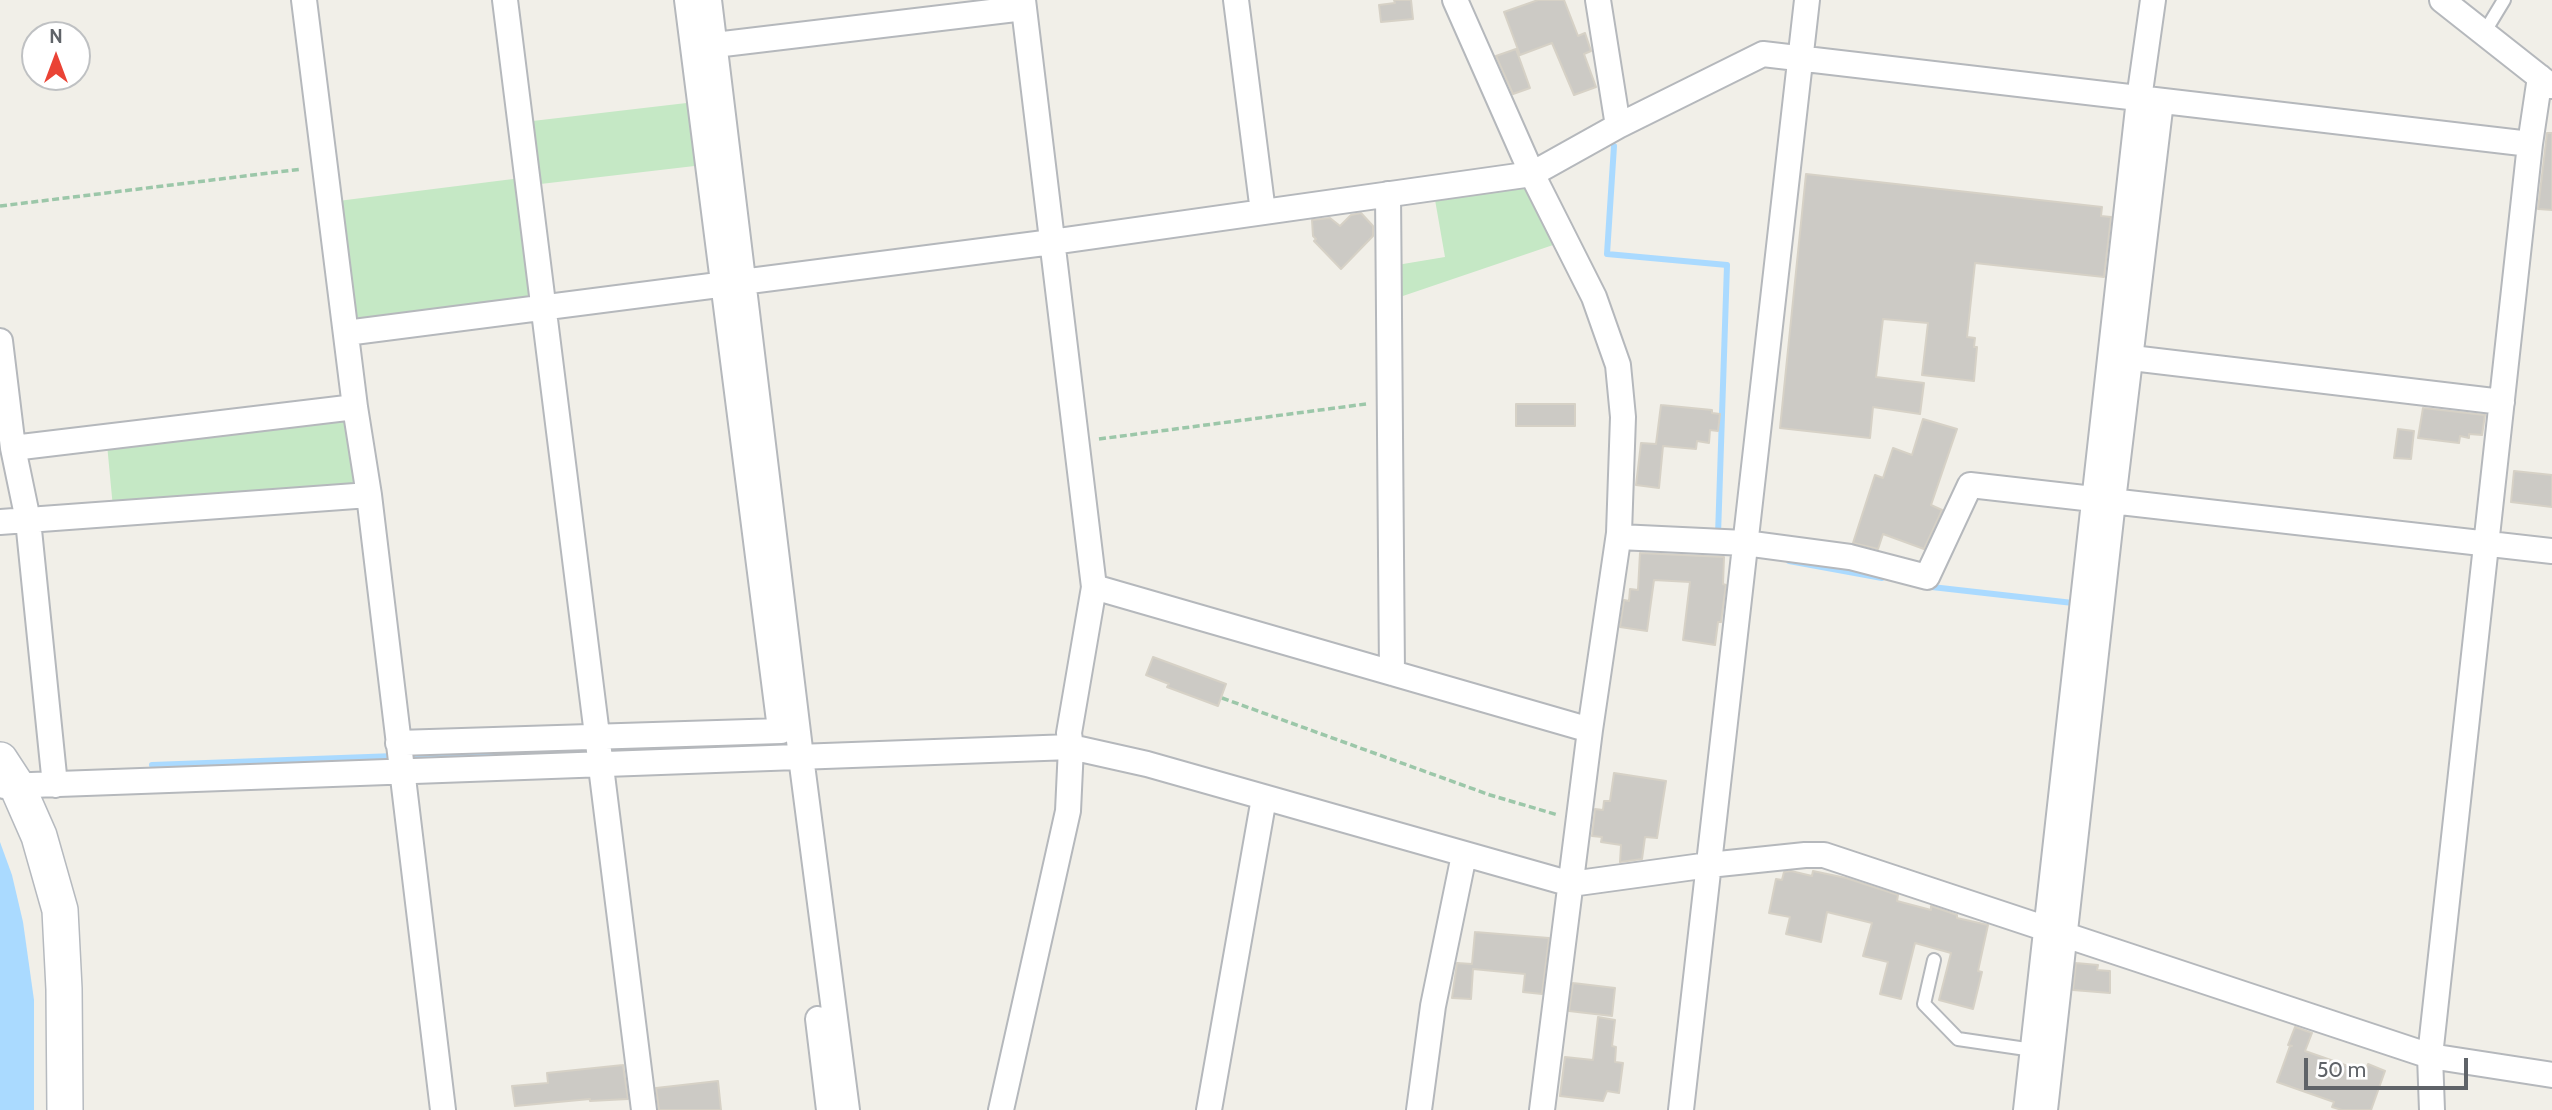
<!DOCTYPE html>
<html>
<head>
<meta charset="utf-8">
<style>
	body { margin:0 }
	#map { position:relative; width:2552px; height:1110px; overflow:hidden; background:#f1efe8; font-family:Cabin,sans-serif }
	canvas { display:block }
	.north { position:absolute; left:21px; top:21px; width:70px; height:70px; box-sizing:border-box; background:#fff; border:2px solid #bfc1c3; border-radius:50%; rotate:0deg; font-size:19px; font-weight:700; line-height:28px; text-align:center; color:#5f6368 }
	.north::after { content:''; display:block; margin:auto; width:24px; height:32px; background:#ea4335; clip-path:polygon(50% 0,100% 100%,50% 72%,0 100%) }
	.scale { position:absolute; left:2304px; top:1058px; width:164px; height:32px; box-sizing:border-box; border:4px solid #5f6368; border-top:0; padding-left:9px; font-size:21px; line-height:24px; white-space:nowrap; color:#5f6368; -webkit-text-stroke:5px #fff; paint-order:stroke }
</style>
</head>
<body>
<div id="map">
<canvas width="2552" height="1110"></canvas>
<div class="north">N</div>
<div class="scale">50 m</div>
</div>
<script>
const context = document.querySelector('canvas').getContext('2d');
context.lineJoin = 'round';
function fillPath(path, color) { context.fillStyle = color; context.fill(path, 'evenodd'); }
const toPath = rows => new Path2D(rows.map(r => 'M' + r).join(''));
function trace(path, color, width, dash) { context.strokeStyle = color; context.lineWidth = width; context.lineCap = dash ? 'butt' : 'round'; context.setLineDash(dash || []); context.stroke(path); }
const green = toPath([
	[695,102,703,165,532,185,524,122],
	[521,178,535,294,529,302,352,320,338,201],
	[1527,186,1556,244,1397,298,1397,265,1445,257,1434,194],
	[345,412,359,486,113,508,107,444]
]);
const water = toPath([
	[0,842,12,875,23,922,34,1000,34,1110,0,1110]
]);
const stream = toPath([
	[1614,146,1607,254,1727,265,1718,535],
	[1789,561,1882,578],
	[1923,586,2073,603],
	[605,749,640,748],
	[406,756,595,749],
	[152,765,395,756]
]);
const building = toPath([
	[1394,0,1411,0,1413,19,1381,22,1379,5,1395,3,1394,0],
	[1538,0,1564,0,1578,36,1585,33,1591,51,1584,54,1596,87,1574,95,1552,43,1520,55,1504,12,1538,0],
	[1516,49,1530,88,1513,94,1496,56,1516,49],
	[2547,133,2552,133,2552,210,2538,209,2547,133],
	[1806,174,2102,207,2101,216,2111,217,2104,277,1975,263,1967,337,1975,338,1974,347,1977,347,1974,381,1922,375,1928,323,1883,319,1876,377,1924,383,1920,414,1873,407,1870,438,1780,428,1806,174],
	[1361,213,1373,226,1373,236,1341,269,1314,241,1316,239,1313,236,1312,220,1330,218,1340,226,1351,215,1361,213],
	[1516,404,1575,404,1575,426,1516,426,1516,404],
	[1661,405,1712,410,1712,413,1720,414,1718,431,1710,430,1709,443,1697,441,1696,449,1663,446,1659,488,1636,485,1641,443,1656,444,1661,405],
	[2423,408,2485,415,2482,435,2469,434,2469,438,2460,436,2459,443,2418,438,2423,408],
	[1923,419,1957,429,1931,505,1942,510,1924,549,1883,534,1878,549,1853,543,1875,475,1883,478,1893,448,1912,455,1923,419],
	[2398,429,2414,431,2411,459,2394,458,2398,429],
	[2514,471,2552,475,2552,507,2511,502,2514,471],
	[1640,553,1724,557,1723,584,1726,585,1721,622,1718,622,1715,645,1683,640,1690,582,1654,580,1647,631,1620,627,1624,600,1629,601,1630,589,1638,590,1640,553],
	[1153,657,1226,684,1218,706,1167,687,1169,684,1146,675,1153,657],
	[1614,773,1666,781,1657,838,1645,837,1642,859,1620,862,1621,845,1601,842,1602,837,1592,836,1595,809,1603,810,1604,801,1610,801,1614,773],
	[1791,871,1812,876,1813,871,1846,878,1898,895,1897,901,1931,910,1931,906,1957,915,1957,918,1988,925,1978,971,1982,972,1973,1009,1939,1000,1951,953,1915,943,1901,999,1880,994,1888,962,1863,956,1872,923,1827,912,1821,942,1786,934,1790,917,1769,913,1776,879,1782,880,1784,872,1791,871],
	[1475,932,1549,938,1542,994,1523,992,1525,974,1473,969,1471,999,1452,998,1457,963,1472,964,1475,932],
	[2076,963,2098,965,2097,970,2110,971,2110,993,2073,990,2076,963],
	[1573,983,1615,988,1612,1016,1569,1011,1573,983],
	[1598,1017,1615,1020,1612,1046,1616,1047,1615,1062,1623,1063,1619,1093,1607,1091,1603,1101,1560,1096,1565,1057,1593,1060,1598,1017],
	[2295,1027,2312,1033,2305,1051,2365,1072,2368,1064,2385,1071,2371,1110,2342,1110,2332,1107,2334,1102,2277,1082,2290,1046,2292,1046,2288,1045,2295,1027],
	[623,1065,628,1099,590,1101,590,1099,515,1106,512,1086,548,1083,547,1073,623,1065],
	[718,1081,721,1110,659,1110,656,1088,718,1081]
]);
const path = toPath([
	[0,206,302,169],
	[1099,439,1366,404],
	[1222,698,1490,795,1558,815]
]);
const lane = toPath([
	[2484,33,2504,0],
	[1934,960,1924,1004,1958,1039,2033,1050]
]);
const street = toPath([
	[304,0,355,407,369,495,443,1110],
	[505,0,644,1110],
	[687,0,779,721],
	[709,0,801,757,847,1110],
	[1236,0,1263,212],
	[1455,0,1532,174,1594,297,1618,365,1623,417,1619,533,1590,730,1542,1110],
	[1598,0,1618,126],
	[2442,0,2551,86],
	[715,45,1024,8],
	[1388,194,1392,673],
	[346,333,1052,242,1532,174,1618,126,1763,54,2530,144],
	[0,341,13,448,28,520,55,785],
	[2115,356,2502,402],
	[13,448,355,407],
	[0,522,369,495],
	[1619,537,1745,543,1850,557,1927,577,1970,485,2552,551],
	[1094,587,1590,730],
	[398,743,781,731],
	[4,786,1071,747,1147,764,1571,884,1709,865,1805,855,1824,855,2430,1056,2552,1075],
	[818,1019,829,1110],
	[1001,1110,1068,811,1071,747,1069,733,1094,587,1023,0],
	[1209,1110,1264,798],
	[1419,1110,1433,1006,1464,855],
	[1681,1110,1807,0],
	[2026,1110,2139,99,2153,0],
	[2045,1110,2113,501,2161,101],
	[2432,1110,2430,1056,2530,144,2540,77]
]);
const secondary = toPath([
	[0,760,17,786,39,836,60,910,64,989,65,1110]
]);
fillPath(green, '#c5e8c5');
fillPath(water, '#aadaff');
trace(stream, '#aadaff', 6);
fillPath(building, '#cccac5');
trace(building, '#d6d1c6', 2);
trace(lane, '#b5b8bc', 16);
trace(street, '#b5b8bc', 28);
trace(secondary, '#b6babf', 38);
trace(path, '#9cc7a9', 3.5, [7, 3.5]);
trace(lane, '#fff', 12);
trace(street, '#fff', 24);
trace(secondary, '#fff', 35);
</script>
</body>
</html>
